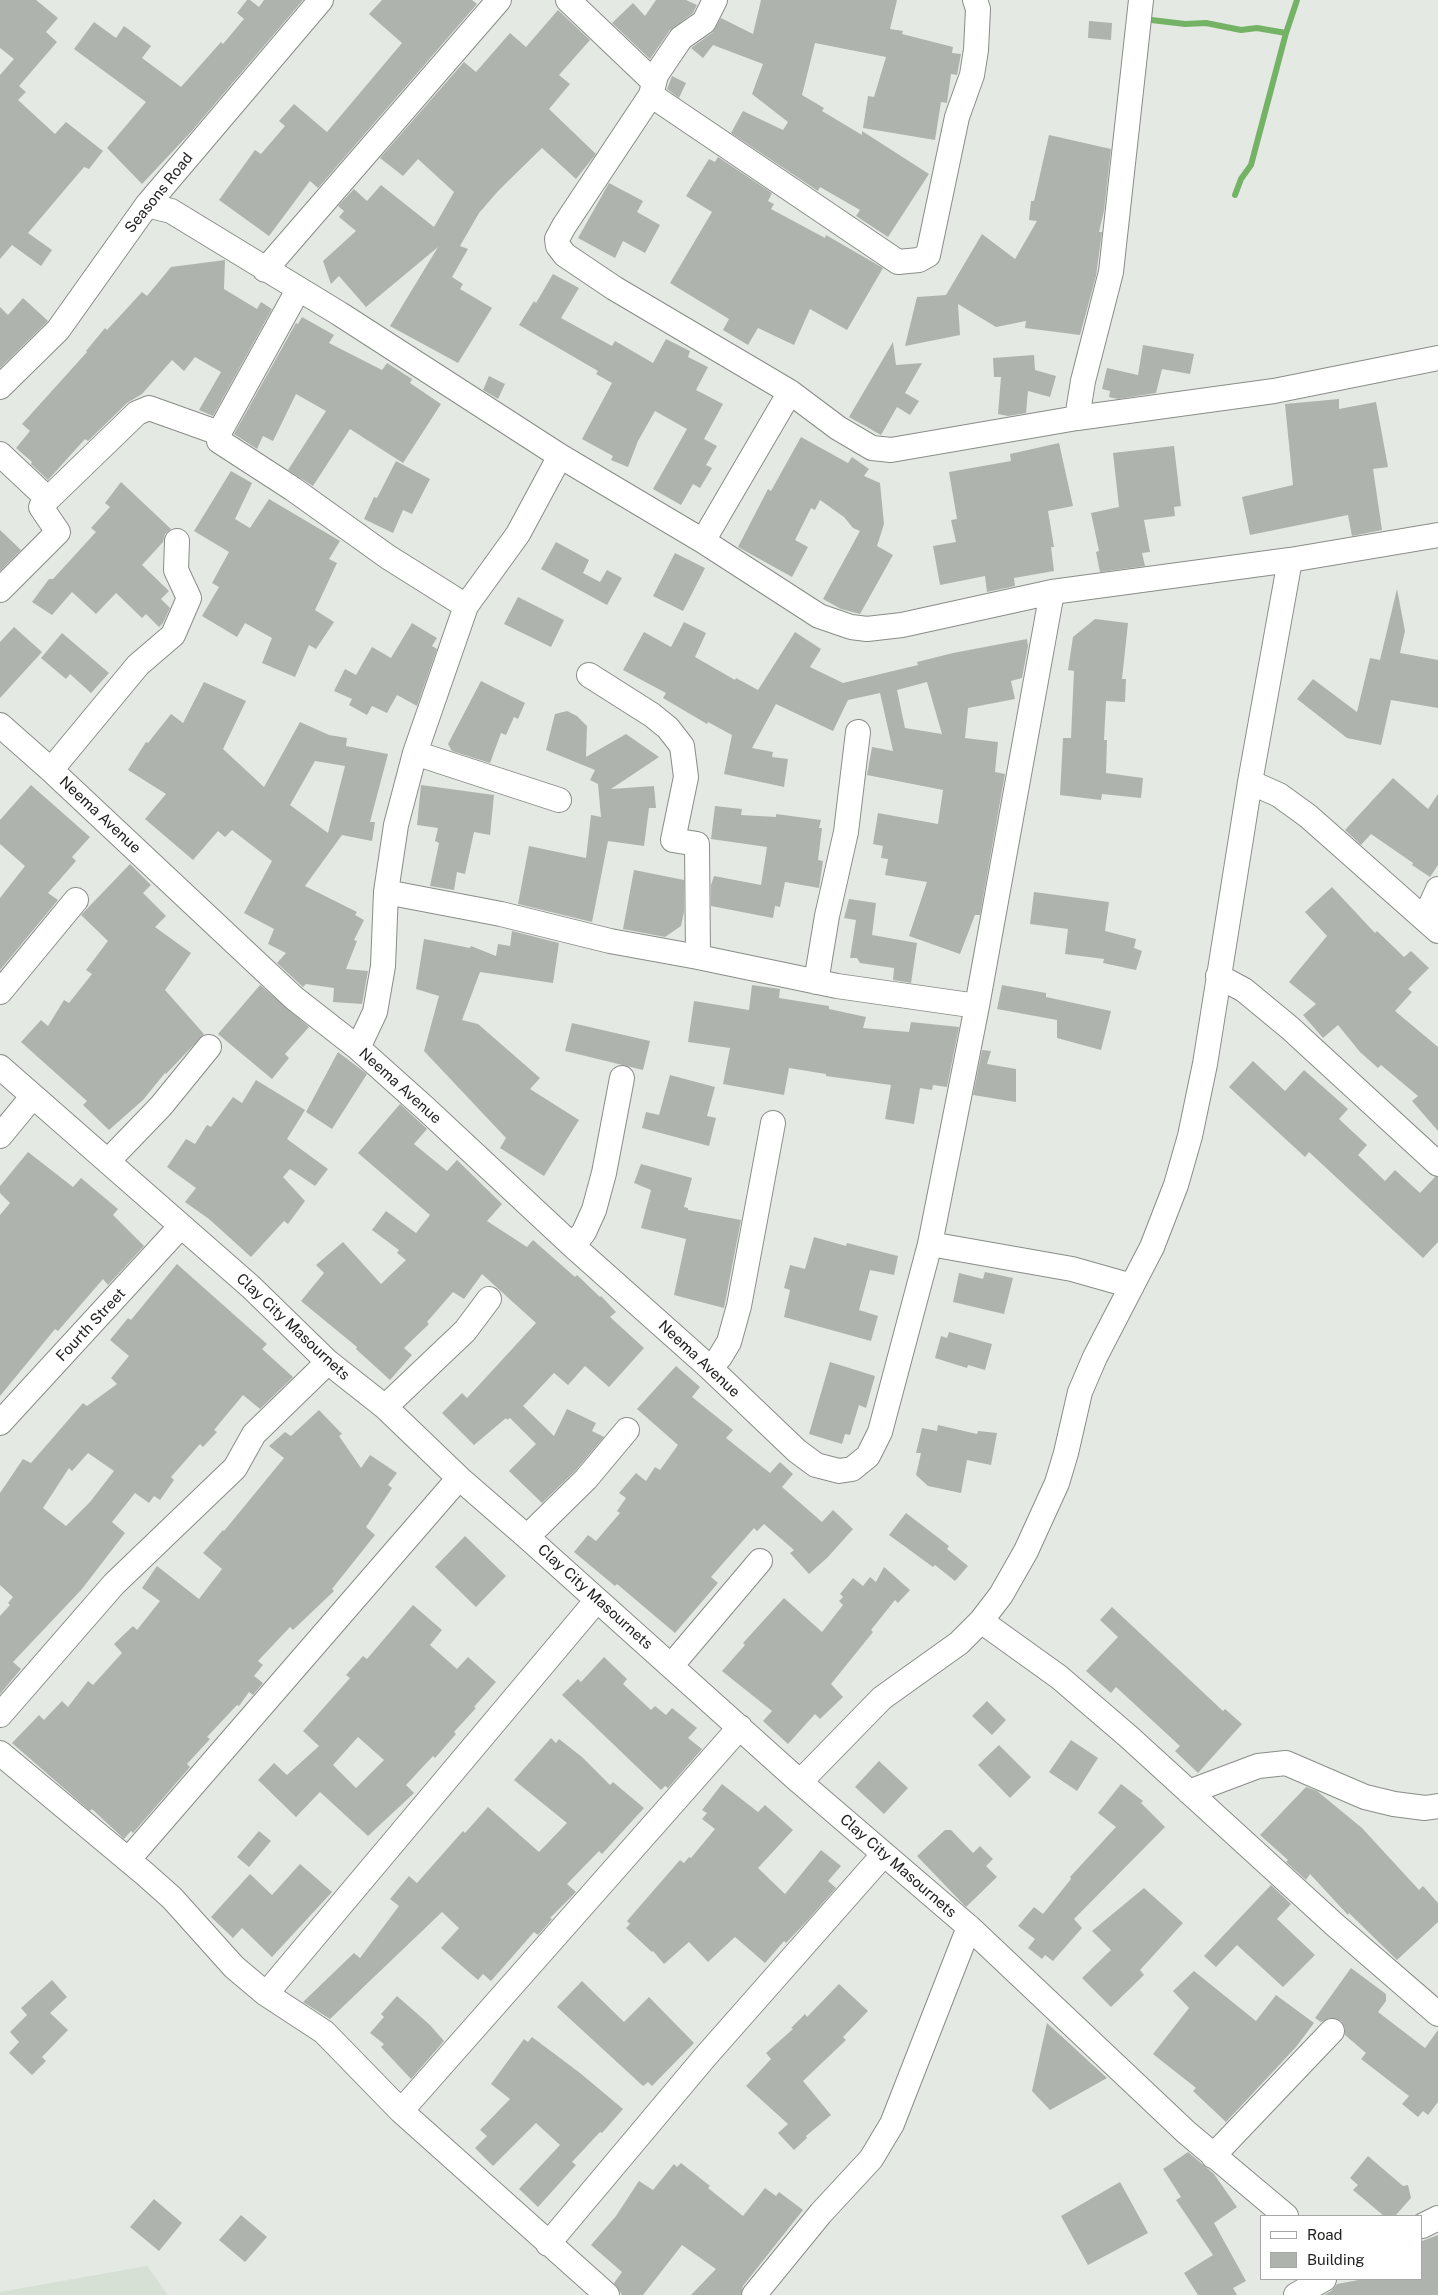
<!DOCTYPE html>
<html>
<head>
<meta charset="utf-8">
<style>
	body { margin:0 }
	#map { position:relative; width:1438px; height:2295px; overflow:hidden; background:#e4e9e3; font-family:"Public Sans",sans-serif }
	canvas { display:block }
	.legend { position:absolute; left:1260px; top:2215px; width:162px; height:65px; box-sizing:border-box; background:#fff; border:1px solid #a6a7a6; margin:0; padding:6px 9px; list-style:none; font-size:15px; color:#212220 }
	.legend li { display:flex; align-items:center; gap:10px; height:25px }
	.legend b { width:25px; border:1px solid #a6a7a6 }
</style>
</head>
<body>
<div id="map">
<canvas width="1438" height="2295"></canvas>
<ul class="legend">
<li><b style="height:6px;background:#fff"></b>Road</li>
<li><b style="height:14px;background:#afb3ae"></b>Building</li>
</ul>
</div>
<script>
const context = document.querySelector('canvas').getContext('2d');
context.lineJoin = 'round';
function fillPath(path, color) { context.fillStyle = color; context.fill(path, 'evenodd'); }
const toPath = rows => new Path2D(rows.map(r => 'M' + r).join(''));
function trace(path, color, width, dash) { context.strokeStyle = color; context.lineWidth = width; context.lineCap = dash ? 'butt' : 'round'; context.setLineDash(dash || []); context.stroke(path); }
function drawText(font, color, halo, rows, align = 'center') {
  context.font = font + ' "Public Sans",sans-serif'; context.lineWidth = 4; context.setLineDash([]); context.textBaseline = 'middle'; context.strokeStyle = halo; context.fillStyle = color; for (const [text, x, y, turn = 0] of rows) {
    context.save(); context.translate(x, y); context.rotate((+turn || 0) * Math.PI / 180); context.textAlign = isNaN(turn) ? turn : align; if (halo) context.strokeText(text, 0, 0); context.fillText(text, 0, 0); context.restore();
  }
}
const built = toPath([
	[147,2266,168,2295,0,2295,0,2292]
]);
const stream = toPath([
	[1143,19,1185,24,1206,23,1241,30,1257,28,1286,33,1297,0],
	[1235,195,1241,179,1251,165,1286,33]
]);
const building = toPath([
	[0,0,36,0,58,18,46,32,57,42,19,86,26,92,18,100,55,134,66,122,103,151,89,169,84,167,28,233,52,250,41,266,12,245,0,259,0,75,14,59,0,48],
	[247,0,250,0,259,7,264,0,303,0,190,133,142,184,107,148,146,102,74,49,94,22,116,38,124,26,151,46,142,58,181,87,221,42,223,44,244,19,237,13],
	[382,0,472,0,477,4,318,188,310,181,269,236,219,200,255,150,261,154,285,126,279,121,294,104,327,132,402,43,369,14],
	[656,0,686,0,697,5,693,13,670,30,650,59,612,23,633,3,645,16],
	[761,0,897,0,890,29,903,31,902,34,953,47,952,53,961,54,957,75,951,74,947,103,941,102,935,140,863,128,868,96,874,97,886,57,815,43,802,95,824,108,822,111,862,135,862,131,929,174,888,237,856,216,860,210,820,187,818,191,731,133,743,111,783,130,788,122,752,94,763,64,713,45,703,58,691,48,712,33,721,18,753,34],
	[558,10,590,40,559,75,570,84,549,109,596,154,576,179,542,148,499,190,479,213,460,246,468,249,452,277,463,284,460,289,492,308,458,363,390,326,438,247,366,307,339,276,331,284,323,261,356,231,339,217,344,211,338,206,354,189,367,201,381,185,434,227,454,192,418,159,403,176,380,158,464,62,476,72,510,33,526,47],
	[1089,21,1112,23,1111,40,1088,38],
	[672,76,686,83,679,98,667,89],
	[1049,135,1111,149,1104,211,1099,232,1102,232,1096,276,1080,335,1025,328,1026,321,996,327,958,304,960,335,905,346,917,297,946,295,982,234,1015,259,1037,221,1029,220,1031,201,1034,201],
	[718,157,772,193,768,201,774,204,771,209,825,238,826,235,883,268,847,330,810,309,794,345,758,328,748,345,723,330,729,319,670,283,712,212,686,196,709,159,715,162],
	[609,183,643,201,637,212,660,225,645,253,623,241,615,258,578,238],
	[225,260,224,289,257,309,261,302,272,309,213,416,199,410,221,372,195,357,184,371,172,360,142,394,127,403,88,441,85,439,48,480,31,464,32,462,16,448,30,431,22,424,87,352,86,351,105,328,107,330,142,292,147,296,171,267],
	[553,274,579,288,561,318,612,346,615,341,653,363,666,339,690,351,688,357,708,367,696,390,723,404,704,439,717,446,706,465,712,468,700,488,693,484,681,505,653,489,687,429,655,411,638,441,628,467,611,460,613,456,582,439,612,383,596,374,598,371,519,325,534,301,536,303],
	[23,298,48,321,0,368,0,307,8,315],
	[302,317,334,335,329,343,382,370,387,363,412,379,410,383,441,404,403,463,350,429,313,486,288,470,326,411,296,394,273,441,263,436,257,449,234,434,296,323,298,324],
	[893,342,896,365,922,363,905,393,919,401,910,415,897,407,881,435,849,417],
	[1143,345,1194,354,1190,374,1162,369,1156,393,1118,399,1109,397,1110,391,1102,389,1107,368,1138,375],
	[1034,355,1035,370,1056,376,1050,397,1028,391,1026,413,1008,416,998,414,1001,377,994,377,993,358],
	[489,376,505,384,498,399,483,390],
	[1339,399,1339,409,1376,402,1388,467,1373,469,1382,530,1352,536,1348,515,1250,535,1242,497,1293,485,1285,404],
	[801,437,848,463,852,457,869,469,864,476,880,483,884,524,877,546,893,555,860,614,841,609,823,599,860,531,853,528,844,517,820,500,815,510,811,508,795,540,808,547,792,577,738,547,768,489,771,491],
	[1059,443,1073,506,1048,511,1054,547,1051,547,1054,571,1014,578,1015,586,987,592,985,576,940,585,933,546,956,542,951,520,957,519,949,472,1011,461,1010,454],
	[1174,446,1181,506,1174,507,1175,516,1144,520,1150,552,1142,553,1145,566,1100,572,1096,552,1099,551,1091,513,1119,507,1113,453],
	[396,461,430,479,412,514,403,510,393,533,364,519,374,497,377,498],
	[231,471,252,483,235,519,250,528,269,499,340,541,329,559,337,563,315,610,334,622,316,649,309,645,295,677,262,663,272,638,245,623,237,637,202,616,219,587,212,583,229,552,194,531],
	[121,482,171,529,165,534,163,542,142,565,169,591,161,599,170,608,163,623,159,627,146,614,142,618,116,593,96,614,72,592,52,615,32,602,49,579,53,579,96,532,91,528,110,507,105,503],
	[0,530,21,550,0,571],
	[556,542,589,560,583,573,600,582,607,570,622,578,607,605,541,569],
	[675,553,705,568,683,611,653,596],
	[1397,589,1405,631,1400,653,1438,660,1438,708,1391,700,1381,745,1347,738,1297,699,1313,679,1357,712,1370,658,1380,660],
	[518,597,564,620,551,647,504,624],
	[1095,619,1128,623,1122,679,1126,679,1125,702,1106,701,1104,740,1107,740,1106,773,1143,778,1141,798,1102,794,1101,800,1060,795,1063,738,1071,738,1074,671,1068,670,1073,637],
	[684,622,706,633,695,657,735,680,736,678,758,690,795,632,821,649,810,667,843,683,918,665,917,662,953,653,1027,639,1028,646,1022,678,1011,681,1015,699,968,708,965,738,998,742,995,772,1005,774,980,915,975,915,960,954,909,936,927,882,885,875,888,859,881,858,883,846,873,844,878,813,938,824,943,790,867,775,872,747,893,751,880,693,848,700,833,731,776,704,752,748,773,752,772,757,788,759,784,787,724,774,732,735,708,722,707,724,663,698,666,693,623,670,644,632,671,647],
	[927,682,942,734,905,728,897,690],
	[412,623,437,638,432,646,437,649,417,706,397,695,387,713,372,706,367,715,349,705,352,699,334,691,345,669,356,675,372,647,391,658],
	[14,627,42,652,0,698,0,642],
	[62,633,109,673,91,693,70,674,66,679,41,658],
	[481,681,525,703,518,719,514,717,506,735,501,733,490,763,452,751,448,744],
	[204,682,246,701,223,749,264,787,300,722,329,735,347,738,346,746,388,754,370,822,375,822,372,841,342,835,305,886,357,912,355,915,364,920,354,940,357,941,346,969,368,971,362,1004,333,1002,334,988,306,984,303,987,277,963,286,953,268,944,274,929,244,913,272,861,232,830,225,837,218,831,193,860,145,819,166,794,128,770,146,742,148,743,171,714,183,723],
	[315,761,345,766,328,833,290,805],
	[567,711,577,716,587,726,586,757,626,734,659,757,611,789,654,786,656,808,649,808,644,846,608,841,592,922,518,904,529,846,586,858,591,815,601,817,598,784,590,780,595,770,546,750,555,714],
	[1393,778,1428,809,1438,794,1438,865,1430,877,1412,865,1413,863,1371,834,1361,845,1345,830],
	[31,785,90,837,72,857,76,861,48,893,58,900,0,970,0,898,25,866,0,844,0,820],
	[421,785,494,795,490,835,474,832,465,874,457,872,454,890,430,886,439,843,435,841,438,828,417,825],
	[715,806,742,809,741,815,776,817,776,814,821,820,819,828,822,828,818,860,823,861,819,888,785,882,780,907,775,906,773,918,711,906,711,885,714,876,761,885,767,847,711,839],
	[130,864,151,885,143,893,166,916,155,927,191,953,165,990,204,1034,166,1074,165,1073,143,1100,109,1130,83,1105,87,1101,21,1042,41,1020,48,1026,64,1000,69,1003,92,974,86,970,108,941,81,915],
	[634,870,684,880,684,912,681,926,665,937,623,929],
	[1332,887,1375,933,1377,931,1404,957,1411,951,1429,968,1408,989,1412,992,1395,1011,1438,1047,1438,1131,1412,1101,1418,1096,1381,1065,1378,1068,1360,1052,1338,1025,1323,1038,1303,1015,1316,1004,1289,982,1327,936,1305,912],
	[1034,892,1109,902,1105,931,1136,939,1134,948,1142,951,1136,970,1103,963,1104,959,1065,954,1068,929,1030,924],
	[849,899,876,903,872,935,917,943,911,983,893,980,894,968,860,963,857,958,850,958,856,920,844,918],
	[512,931,559,943,553,983,480,972,462,1020,478,1024,540,1078,530,1089,579,1120,544,1176,500,1148,506,1138,424,1051,439,996,416,989,424,939,470,948,471,946,496,956,498,944,510,946],
	[260,985,309,1027,285,1054,289,1058,272,1079,218,1034],
	[752,985,780,989,779,998,829,1006,829,1009,866,1017,863,1028,909,1032,911,1022,959,1027,947,1087,933,1085,932,1090,920,1088,914,1124,885,1119,891,1085,826,1076,826,1074,789,1068,784,1095,723,1084,730,1048,688,1042,694,1001,749,1010],
	[1002,985,1046,993,1046,997,1111,1011,1101,1050,1057,1038,1057,1020,997,1009],
	[572,1023,650,1041,643,1070,565,1051],
	[982,1050,991,1051,987,1064,1016,1069,1016,1102,973,1095],
	[338,1052,367,1074,332,1129,306,1112],
	[1253,1061,1285,1091,1304,1070,1348,1109,1339,1119,1367,1145,1358,1155,1385,1181,1395,1170,1420,1193,1435,1177,1438,1177,1438,1242,1423,1258,1309,1152,1305,1157,1229,1087],
	[670,1075,715,1087,707,1116,716,1118,709,1146,642,1128,646,1112,659,1115],
	[256,1080,305,1110,287,1139,328,1169,315,1186,290,1169,283,1177,305,1201,288,1224,284,1221,251,1257,209,1219,185,1202,196,1188,167,1167,186,1139,195,1144,207,1125,211,1127,233,1097,242,1103],
	[400,1104,427,1129,414,1144,447,1171,457,1160,502,1204,487,1221,527,1247,533,1240,575,1277,577,1275,600,1297,601,1296,616,1312,610,1317,644,1348,609,1387,585,1366,568,1385,554,1373,523,1406,554,1436,567,1409,596,1423,592,1431,604,1437,576,1470,542,1503,509,1471,536,1444,510,1418,507,1420,506,1418,474,1445,442,1413,462,1393,467,1398,536,1323,482,1274,464,1299,453,1292,427,1322,429,1324,404,1348,412,1355,390,1380,356,1349,357,1347,301,1301,324,1273,316,1265,343,1242,381,1284,406,1260,397,1253,399,1250,372,1230,386,1211,416,1233,430,1215,358,1153],
	[28,1152,73,1187,81,1178,118,1209,113,1215,144,1246,108,1285,103,1279,58,1331,55,1329,0,1396,0,1215,10,1203,0,1193,0,1186],
	[641,1164,692,1178,684,1207,688,1208,688,1210,741,1220,724,1308,674,1295,686,1239,641,1228,651,1190,634,1183],
	[814,1237,846,1246,847,1243,898,1256,894,1275,870,1270,859,1310,878,1316,871,1341,784,1317,790,1290,784,1288,790,1265,805,1269],
	[177,1264,267,1344,262,1349,293,1377,260,1409,243,1395,214,1430,217,1432,203,1447,200,1444,171,1477,174,1480,160,1500,154,1496,149,1503,135,1493,112,1522,125,1533,82,1589,13,1662,21,1669,0,1694,0,1616,10,1605,8,1603,13,1597,0,1585,0,1493,23,1459,31,1463,83,1403,87,1406,117,1384,111,1378,129,1356,110,1340,128,1318,131,1320],
	[88,1453,114,1471,90,1502,66,1526,43,1508,69,1468,72,1471],
	[985,1272,1013,1278,1004,1314,953,1302,959,1273,983,1279],
	[949,1332,992,1344,985,1370,968,1365,967,1368,935,1358,941,1336,947,1338],
	[830,1362,875,1376,866,1408,859,1405,850,1435,845,1434,842,1444,809,1434],
	[676,1366,700,1387,692,1397,733,1430,726,1438,770,1473,780,1462,793,1474,782,1487,822,1522,833,1510,853,1529,828,1557,809,1574,790,1553,794,1550,764,1524,757,1531,754,1528,711,1577,718,1583,675,1633,617,1584,615,1586,574,1552,588,1535,596,1541,620,1513,617,1511,626,1498,619,1493,636,1473,646,1481,655,1467,660,1470,678,1445,637,1409],
	[319,1410,342,1434,339,1436,361,1468,370,1455,397,1473,388,1485,392,1488,366,1527,375,1535,332,1589,334,1591,293,1630,290,1627,258,1661,263,1665,254,1676,263,1683,253,1695,249,1692,239,1706,237,1705,207,1737,210,1739,187,1764,190,1767,133,1833,131,1831,124,1839,92,1809,90,1811,12,1743,39,1715,44,1720,62,1701,68,1707,88,1681,93,1685,122,1653,114,1644,133,1626,137,1630,160,1601,142,1588,157,1566,199,1599,222,1569,203,1553,223,1530,224,1531,284,1458,269,1446,285,1432,291,1436],
	[938,1425,977,1434,978,1431,997,1433,991,1465,967,1460,961,1493,928,1486,916,1475,921,1453,916,1453,922,1428,937,1431],
	[906,1513,949,1546,947,1549,968,1566,955,1581,935,1565,933,1567,889,1535],
	[465,1536,506,1576,476,1607,435,1567],
	[884,1567,910,1590,898,1603,895,1600,871,1630,873,1632,831,1684,843,1697,820,1719,815,1714,788,1744,763,1721,772,1711,722,1671,745,1645,743,1643,784,1598,822,1632,843,1605,839,1601,843,1597,840,1594,853,1578,863,1586,870,1577,876,1582],
	[413,1605,442,1630,430,1645,457,1669,468,1657,496,1682,474,1707,476,1708,454,1732,456,1734,435,1758,433,1756,406,1785,414,1793,368,1836,320,1792,296,1817,258,1780,274,1763,287,1775,319,1746,303,1731,350,1678,346,1675,363,1656,367,1659],
	[358,1737,384,1760,356,1788,333,1765],
	[1112,1607,1223,1711,1225,1709,1242,1724,1198,1773,1175,1751,1180,1746,1116,1687,1111,1693,1086,1671,1118,1637,1100,1620],
	[604,1657,627,1679,623,1684,651,1710,655,1706,666,1715,672,1708,697,1728,688,1738,702,1749,668,1788,665,1786,661,1790,562,1695,578,1679,581,1682],
	[987,1701,1006,1720,992,1735,972,1716],
	[551,1738,556,1743,559,1739,582,1757,610,1785,613,1782,644,1808,602,1854,599,1851,567,1884,576,1892,550,1918,552,1919,538,1935,534,1932,491,1981,483,1974,478,1980,441,1948,459,1928,442,1912,330,2019,303,2002,354,1953,360,1958,399,1906,390,1899,409,1876,417,1883,463,1831,465,1833,488,1807,539,1852,567,1823,514,1780],
	[1071,1740,1098,1758,1077,1791,1049,1772],
	[999,1745,1031,1777,1010,1798,978,1765],
	[879,1761,908,1788,884,1814,855,1787],
	[722,1784,758,1812,765,1805,793,1830,758,1868,785,1894,821,1850,841,1866,828,1881,836,1888,807,1921,786,1943,784,1941,765,1963,735,1937,708,1962,689,1942,664,1964,653,1951,652,1952,626,1928,630,1924,627,1921,680,1860,684,1863,689,1857,691,1858,715,1829,702,1819,707,1813,702,1810],
	[1121,1784,1143,1801,1141,1803,1165,1827,1074,1919,1082,1928,1053,1961,1045,1955,1042,1959,1028,1948,1035,1939,1018,1926,1034,1907,1043,1914,1071,1879,1070,1877,1116,1827,1098,1813],
	[1306,1787,1317,1791,1362,1828,1419,1890,1423,1886,1438,1903,1438,1922,1397,1960,1349,1913,1348,1915,1310,1874,1306,1880,1286,1862,1288,1860,1260,1835],
	[945,1830,951,1830,973,1853,980,1846,993,1859,986,1866,997,1877,966,1907,917,1856],
	[259,1831,271,1841,249,1867,237,1857],
	[300,1864,332,1892,272,1957,242,1928,233,1938,211,1917,250,1874,272,1895],
	[1271,1885,1291,1904,1277,1919,1315,1955,1283,1987,1237,1945,1216,1967,1204,1956],
	[1144,1888,1183,1923,1140,1970,1144,1975,1111,2007,1082,1978,1111,1950,1092,1931],
	[1351,1968,1386,1994,1386,2001,1378,2012,1425,2048,1438,2030,1438,2102,1428,2115,1423,2111,1418,2117,1402,2104,1409,2096,1361,2059,1366,2053,1345,2035,1345,2028,1341,2021,1329,2018,1321,2022,1315,2018],
	[1194,1971,1256,2021,1276,1995,1314,2023,1296,2047,1226,2122,1193,2091,1196,2088,1153,2054,1189,2008,1173,1991],
	[52,1980,67,1997,50,2013,68,2030,42,2057,46,2061,32,2075,9,2053,19,2042,10,2032,27,2015,21,2008],
	[582,1981,624,2022,649,1997,694,2043,652,2086,648,2082,643,2086,557,2007],
	[839,1984,868,2011,843,2037,846,2040,803,2081,831,2115,806,2136,807,2138,794,2150,778,2133,788,2124,746,2086,771,2059,766,2053,793,2029,791,2028,805,2014,807,2017],
	[397,1996,430,2025,444,2041,411,2079,381,2047,384,2044,370,2033,384,2017,381,2014],
	[1047,2023,1107,2078,1050,2110,1032,2091],
	[532,2037,580,2073,623,2109,602,2133,600,2132,572,2162,576,2165,538,2207,519,2189,560,2145,536,2123,493,2166,475,2148,487,2136,480,2130,510,2099,491,2084,524,2039,528,2042],
	[1188,2152,1214,2174,1237,2207,1214,2223,1246,2281,1233,2288,1237,2295,1198,2295,1184,2273,1213,2255,1176,2200,1181,2197,1163,2169],
	[1368,2156,1403,2186,1408,2185,1411,2198,1395,2216,1384,2216,1353,2190,1358,2185,1350,2178],
	[681,2163,710,2186,708,2188,743,2216,765,2188,776,2196,779,2192,803,2210,743,2286,741,2295,691,2295,716,2269,682,2245,643,2295,622,2295,614,2283,622,2272,591,2245,616,2216,639,2181,653,2190,674,2164,677,2167],
	[1120,2182,1148,2233,1088,2265,1061,2216],
	[154,2199,182,2223,159,2251,130,2227],
	[241,2215,267,2237,245,2262,219,2240],
	[1438,2235,1438,2295,1324,2295,1331,2291,1337,2284,1364,2279,1422,2279,1422,2241]
]);
const minor = toPath([
	[568,0,654,82],
	[975,0,978,9,976,50,972,75,957,117,928,255,919,260,898,262,651,95,564,226,557,239,558,246,565,255,614,288,790,392,838,428,872,448,891,450,1077,418,1274,391,1438,358],
	[651,95,656,75,681,38,704,22,715,0],
	[147,205,171,211,340,314,560,456,703,541,819,616,851,627,867,629,902,625,1052,592,1290,560,1438,535],
	[265,270,499,0],
	[0,387,58,330,147,205,321,0],
	[1077,418,1083,381,1111,272,1141,0],
	[219,433,298,290],
	[0,454,48,499],
	[703,541,790,392],
	[0,590,58,532,41,507,48,499,137,413,149,408,219,433,219,441,293,489,388,557,466,606],
	[589,675,652,715,668,728,682,746,686,777,673,840,697,844,698,957],
	[0,725,51,770,294,998,358,1048,425,1108,573,1246,710,1368,797,1451,816,1465,839,1471,852,1469,868,1456,880,1432,930,1244,977,1006,1052,592],
	[415,753,559,800],
	[51,770,138,665,173,635,189,598,176,570,177,541],
	[1250,782,1279,795,1308,816,1438,931],
	[386,892,501,914,610,941,698,957,837,986,977,1006],
	[1425,918,1438,889],
	[1218,976,1244,990,1290,1028,1438,1164],
	[816,982,827,916,846,832,858,732],
	[0,992,76,900],
	[358,1048,375,1012,383,966,386,892,396,825,415,753,466,606,518,534,560,456],
	[0,1067,251,1287,328,1362,385,1407,459,1478,527,1537,800,1782,969,1927,1186,2132,1286,2216],
	[0,1136,33,1096],
	[108,1161,161,1106,209,1047],
	[930,1244,1072,1269,1132,1286],
	[573,1246,584,1232,594,1210,604,1173,622,1078],
	[710,1368,720,1357,729,1342,739,1306,773,1123],
	[385,1407,465,1331,489,1299],
	[0,1423,181,1226],
	[527,1537,586,1479,627,1430],
	[981,1621,1001,1595,1026,1551,1057,1483,1066,1453,1080,1392,1095,1357,1152,1247,1176,1185,1190,1136,1205,1064,1250,782,1290,560],
	[671,1666,760,1561],
	[0,1715,114,1584,235,1468,254,1434,328,1362],
	[0,1753,145,1874,172,1898,234,1967,266,1994,324,2032,401,2111,607,2295],
	[800,1782,882,1698,959,1643,981,1621,1059,1677,1129,1737,1335,1925,1438,2014],
	[1189,1792,1258,1766,1286,1763,1365,1797,1394,1804,1425,1808,1438,1806],
	[128,1860,459,1478],
	[266,1994,597,1600],
	[401,2111,740,1727],
	[1213,2156,1332,2031],
	[1422,2226,1438,2218],
	[548,2244,705,2057,884,1854],
	[754,2295,821,2213,871,2159,892,2124,969,1927],
	[1296,2295,1324,2279]
]);
const streetNames = [
	["Seasons Road",159,193,-51],
	["Neema Avenue",100,815,43],
	["Neema Avenue",400,1086,42],
	["Fourth Street",91,1325,-47],
	["Clay City Masournets",293,1327,43],
	["Neema Avenue",699,1359,43],
	["Clay City Masournets",595,1597,42],
	["Clay City Masournets",898,1866,41]
];
fillPath(built, '#d6e0d4');
trace(stream, '#74b366', 6);
fillPath(building, '#afb3ae');
trace(minor, '#898d88', 26);
trace(minor, '#fff', 24);
drawText('15px', '#212220', '#fff', streetNames);
</script>
</body>
</html>
